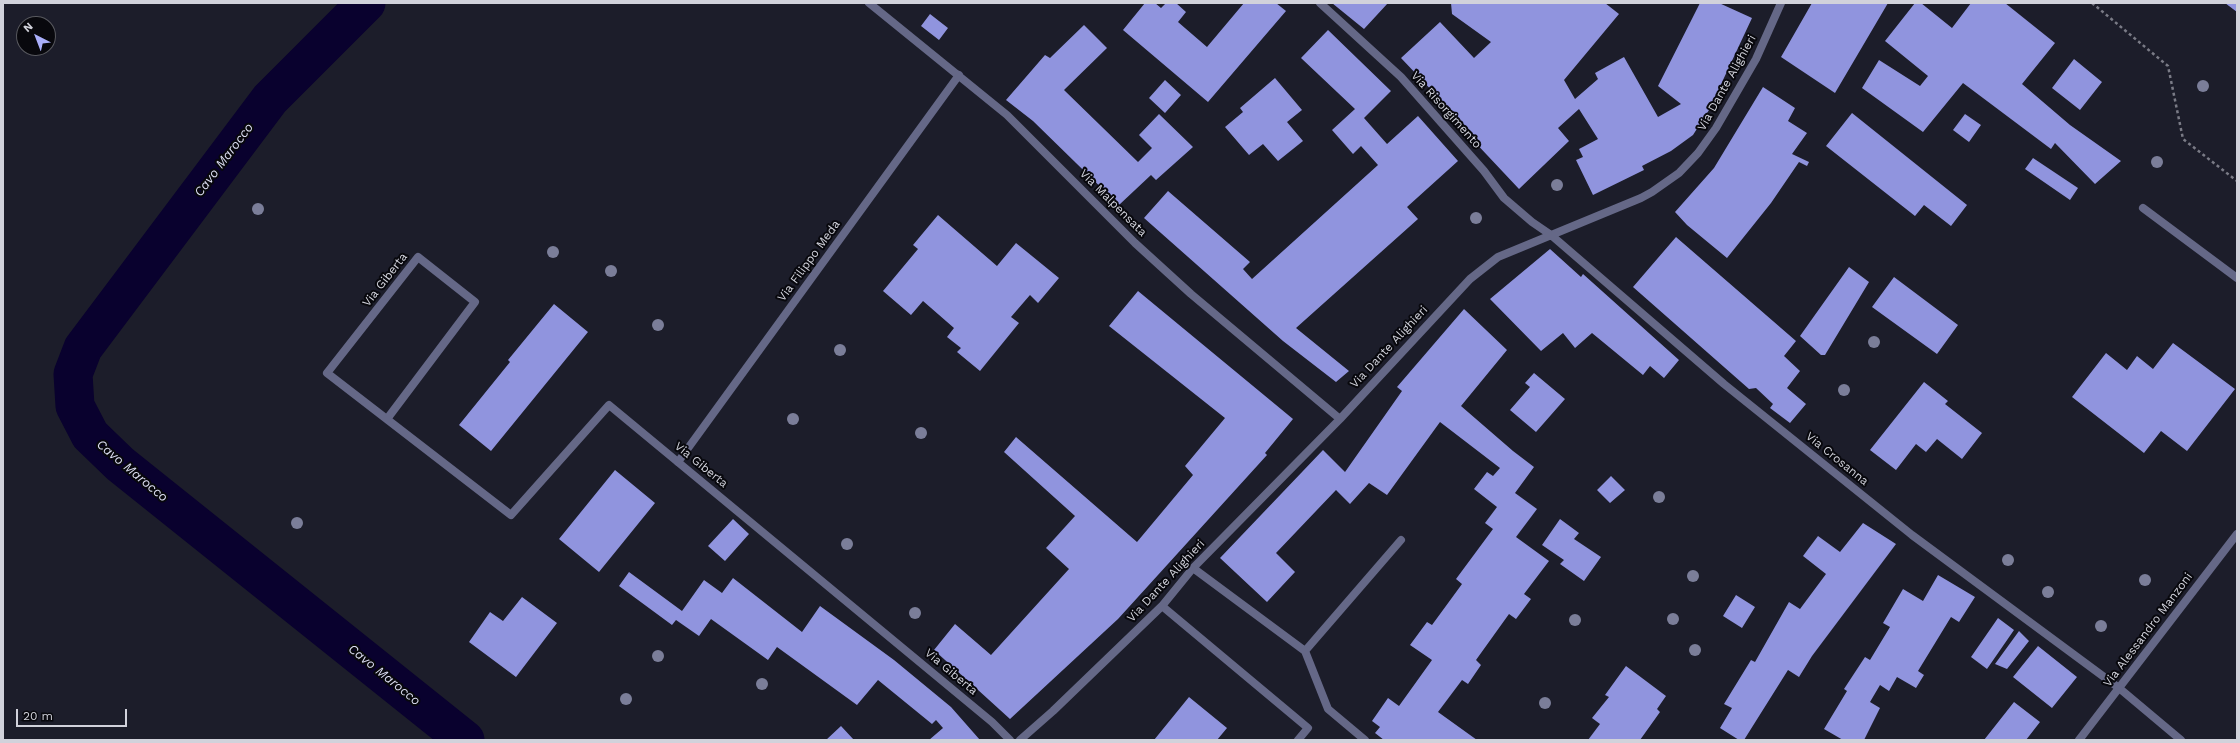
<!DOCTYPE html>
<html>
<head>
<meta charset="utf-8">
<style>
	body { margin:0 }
	#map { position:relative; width:2240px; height:743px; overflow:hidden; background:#1c1d2a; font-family:"Work Sans",sans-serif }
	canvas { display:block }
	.frame { position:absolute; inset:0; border:4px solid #d1d2db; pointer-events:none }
	.north { position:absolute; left:16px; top:16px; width:40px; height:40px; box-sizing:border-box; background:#08080d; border:1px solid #58595f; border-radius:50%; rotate:318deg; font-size:11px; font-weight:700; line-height:16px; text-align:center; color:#d1d2db }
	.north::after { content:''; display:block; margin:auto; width:14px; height:18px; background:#aaaffb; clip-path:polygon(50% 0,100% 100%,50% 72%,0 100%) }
	.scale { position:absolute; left:16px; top:709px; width:111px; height:18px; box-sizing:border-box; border:2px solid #d1d2db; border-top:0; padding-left:5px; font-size:12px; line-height:14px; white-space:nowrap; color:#d1d2db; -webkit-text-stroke:3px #08080d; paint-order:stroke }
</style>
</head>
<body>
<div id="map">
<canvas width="2240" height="743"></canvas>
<div class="frame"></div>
<div class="north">N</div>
<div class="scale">20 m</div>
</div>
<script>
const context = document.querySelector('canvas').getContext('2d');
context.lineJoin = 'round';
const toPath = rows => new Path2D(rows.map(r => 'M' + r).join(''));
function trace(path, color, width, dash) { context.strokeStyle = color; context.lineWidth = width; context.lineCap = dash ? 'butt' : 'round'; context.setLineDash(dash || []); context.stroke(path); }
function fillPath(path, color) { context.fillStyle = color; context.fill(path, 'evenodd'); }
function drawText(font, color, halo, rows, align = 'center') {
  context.font = font + ' "Work Sans",sans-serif'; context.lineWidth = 4; context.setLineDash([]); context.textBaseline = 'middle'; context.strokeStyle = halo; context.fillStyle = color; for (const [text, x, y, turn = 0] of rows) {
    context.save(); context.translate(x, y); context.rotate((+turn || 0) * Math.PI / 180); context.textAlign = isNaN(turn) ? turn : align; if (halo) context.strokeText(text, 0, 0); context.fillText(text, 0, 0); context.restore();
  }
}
const canal = toPath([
	[366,3,270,99,83,348,73,374,75,406,90,435,120,464,465,740]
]);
const building = toPath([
	[1145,3,1155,3,1161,8,1166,3,1176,3,1186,12,1178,22,1207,47,1244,3,1276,3,1286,11,1208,102,1123,30],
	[1332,3,1388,3,1364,29],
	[1451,3,1605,3,1619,14,1564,80,1575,99,1598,79,1595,73,1624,57,1658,117,1681,104,1658,86,1700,3,1719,3,1752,18,1709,110,1693,135,1671,151,1642,166,1644,170,1593,195,1576,160,1583,157,1579,149,1598,139,1579,109,1558,128,1569,141,1519,189,1471,138,1474,135,1401,58,1440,22,1474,58,1491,42,1452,14],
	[1812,3,1888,3,1835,93,1781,57],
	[1915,3,1921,3,1952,28,1971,3,2005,3,2055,43,2022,84,2070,125,2121,161,2095,184,2055,143,2051,149,1963,83,1923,132,1862,88,1879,60,1920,86,1928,76,1885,41],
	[2225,3,2237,3,2237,12],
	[930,14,948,28,939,40,921,26],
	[1084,25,1107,48,1064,90,1138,162,1152,148,1139,135,1159,114,1193,147,1156,180,1151,175,1119,205,1033,121,1006,100,1045,55,1050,58],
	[1328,30,1391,91,1364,118,1387,144,1418,116,1458,161,1407,207,1418,219,1296,328,1349,371,1336,382,1283,341,1144,218,1168,191,1250,262,1243,269,1252,279,1378,165,1361,146,1353,154,1332,130,1355,109,1301,58],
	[2074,59,2102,82,2080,110,2052,88],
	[1275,78,1302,110,1287,122,1303,141,1278,161,1263,144,1249,155,1225,127,1243,112,1240,108],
	[1165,80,1181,95,1165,113,1149,98],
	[1763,87,1795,108,1788,121,1807,133,1792,154,1809,162,1807,166,1799,162,1771,203,1727,258,1687,225,1675,212,1714,168],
	[1852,113,1967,205,1951,226,1924,205,1915,216,1826,146],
	[1965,114,1981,125,1969,142,1953,130],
	[2033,158,2078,188,2070,200,2025,169],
	[938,215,997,266,1016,243,1059,278,1038,303,1030,295,1011,317,1019,323,980,371,957,352,961,348,947,337,954,328,923,301,911,315,883,291,918,249,913,245],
	[1676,237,1796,341,1784,356,1800,371,1787,388,1806,404,1790,423,1770,408,1773,404,1756,388,1749,389,1633,287],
	[1550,249,1581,277,1583,274,1679,360,1664,378,1650,366,1643,375,1592,333,1575,348,1563,333,1541,351,1490,299],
	[1849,267,1869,282,1825,355,1821,355,1800,336],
	[1894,277,1958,325,1937,354,1872,307],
	[1138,291,1293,419,1265,453,1267,455,1118,619,1010,719,934,650,955,624,991,655,1069,569,1046,548,1075,516,1004,452,1016,437,1137,542,1193,475,1185,466,1225,418,1109,326],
	[554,304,588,332,491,451,459,425,510,362,508,360],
	[1464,309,1507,350,1461,406,1513,451,1534,467,1515,493,1537,509,1516,537,1549,561,1524,594,1531,599,1516,619,1509,614,1476,660,1481,665,1468,684,1462,680,1438,712,1477,740,1384,740,1375,733,1380,727,1372,721,1388,698,1399,706,1432,660,1410,645,1427,622,1432,625,1462,584,1456,579,1493,529,1485,523,1497,507,1474,489,1487,472,1493,476,1500,468,1440,422,1387,495,1369,483,1350,504,1336,490,1276,553,1295,572,1267,602,1220,558,1323,450,1345,472,1402,391,1397,387],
	[2173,343,2235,389,2187,451,2161,431,2144,453,2072,397,2106,353,2127,370,2137,356,2153,369],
	[1534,373,1565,399,1536,432,1510,410,1530,387,1525,383],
	[1924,382,1948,401,1945,404,1982,433,1962,459,1937,439,1926,452,1916,444,1896,470,1870,450],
	[615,470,655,503,599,572,559,539],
	[1611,476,1625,490,1610,503,1597,490],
	[733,519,749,534,725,561,708,546],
	[1560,519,1579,533,1574,539,1601,557,1584,581,1560,564,1564,560,1542,545],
	[1863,523,1896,544,1812,656,1799,677,1788,670,1744,740,1739,740,1720,728,1732,708,1724,704,1751,660,1755,662,1789,602,1800,609,1826,574,1803,556,1818,536,1840,552],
	[629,572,682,611,704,580,722,593,733,578,802,632,820,606,894,660,951,707,980,740,929,740,943,728,936,720,932,724,878,680,857,705,777,647,768,660,711,619,699,636,676,620,672,625,619,586],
	[1938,575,1975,597,1959,622,1951,617,1918,671,1924,675,1916,688,1897,677,1889,691,1880,685,1870,702,1880,708,1864,740,1843,740,1824,729,1847,691,1844,689,1865,657,1870,660,1890,627,1883,623,1903,589,1923,601],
	[1736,595,1755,607,1742,628,1723,616],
	[522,597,557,623,516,677,469,642,490,612,503,621],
	[1998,618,2014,630,1987,669,1971,657],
	[2019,631,2029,641,2007,669,1995,664],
	[2038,646,2077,677,2052,708,2013,677],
	[1626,666,1666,696,1657,709,1660,712,1640,740,1588,740,1600,724,1592,718,1609,697,1605,695],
	[1189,697,1227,728,1217,740,1154,740],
	[2014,702,2040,722,2026,740,1984,740],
	[841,726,854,740,826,740]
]);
const path = toPath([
	[2092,3,2168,66,2183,139,2237,181]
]);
const service = toPath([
	[387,419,475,302,418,257,327,373,511,515,609,405,992,722,1010,740]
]);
const minor = toPath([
	[869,3,1007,115,1135,243,1191,294,1340,419],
	[1320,3,1401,77,1484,171,1504,198,1532,222,1551,235,1724,384,1912,535,2119,688,2181,740],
	[2143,208,2237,278],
	[678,462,959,75],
	[1193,568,1305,651,1401,540],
	[1162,606,1308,728,1298,740],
	[1305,651,1328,709,1365,740],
	[1020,740,1053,711,1162,606,1193,568,1340,419,1470,279,1498,257,1641,198,1652,192,1679,173,1698,153,1716,128,1756,59,1781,3]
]);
const tertiary = toPath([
	[2079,740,2237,534]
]);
const trees = [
	[2203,86],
	[2157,162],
	[1557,185],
	[258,209],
	[1476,218],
	[553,252],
	[611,271],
	[658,325],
	[1874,342],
	[840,350],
	[1844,390],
	[793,419],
	[921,433],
	[1659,497],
	[297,523],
	[847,544],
	[2008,560],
	[1693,576],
	[2145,580],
	[2048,592],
	[915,613],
	[1673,619],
	[1575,620],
	[2101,626],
	[1695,650],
	[658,656],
	[762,684],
	[626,699],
	[1545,703]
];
const streetNames = [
	["Via Dante Alighieri",1727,83,-61],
	["Via Risorgimento",1446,110,48],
	["Via Malpensata",1113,203,45],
	["Via Filippo Meda",809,261,-54],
	["Via Giberta",385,280,-52],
	["Via Dante Alighieri",1389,347,-47],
	["Via Crosanna",1837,459,39],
	["Via Giberta",701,465,39],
	["Via Dante Alighieri",1166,581,-47],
	["Via Alessandro Manzoni",2148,630,-53],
	["Via Giberta",951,672,40]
];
const waterNames = [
	["Cavo Marocco",224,160,-53],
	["Cavo Marocco",132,471,40],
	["Cavo Marocco",384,675,39]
];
trace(canal, '#09012e', 39);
fillPath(building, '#9094de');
trace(path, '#7a7b86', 2.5, [3, 3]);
trace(service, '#656887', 8);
trace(minor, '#656887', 8);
trace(tertiary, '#656887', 8);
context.fillStyle = '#7b7e99';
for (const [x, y] of trees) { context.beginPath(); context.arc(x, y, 6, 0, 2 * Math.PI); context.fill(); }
drawText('12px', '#d1d2db', '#08080d', streetNames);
drawText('italic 13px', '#dddff3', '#08080d', waterNames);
</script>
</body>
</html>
